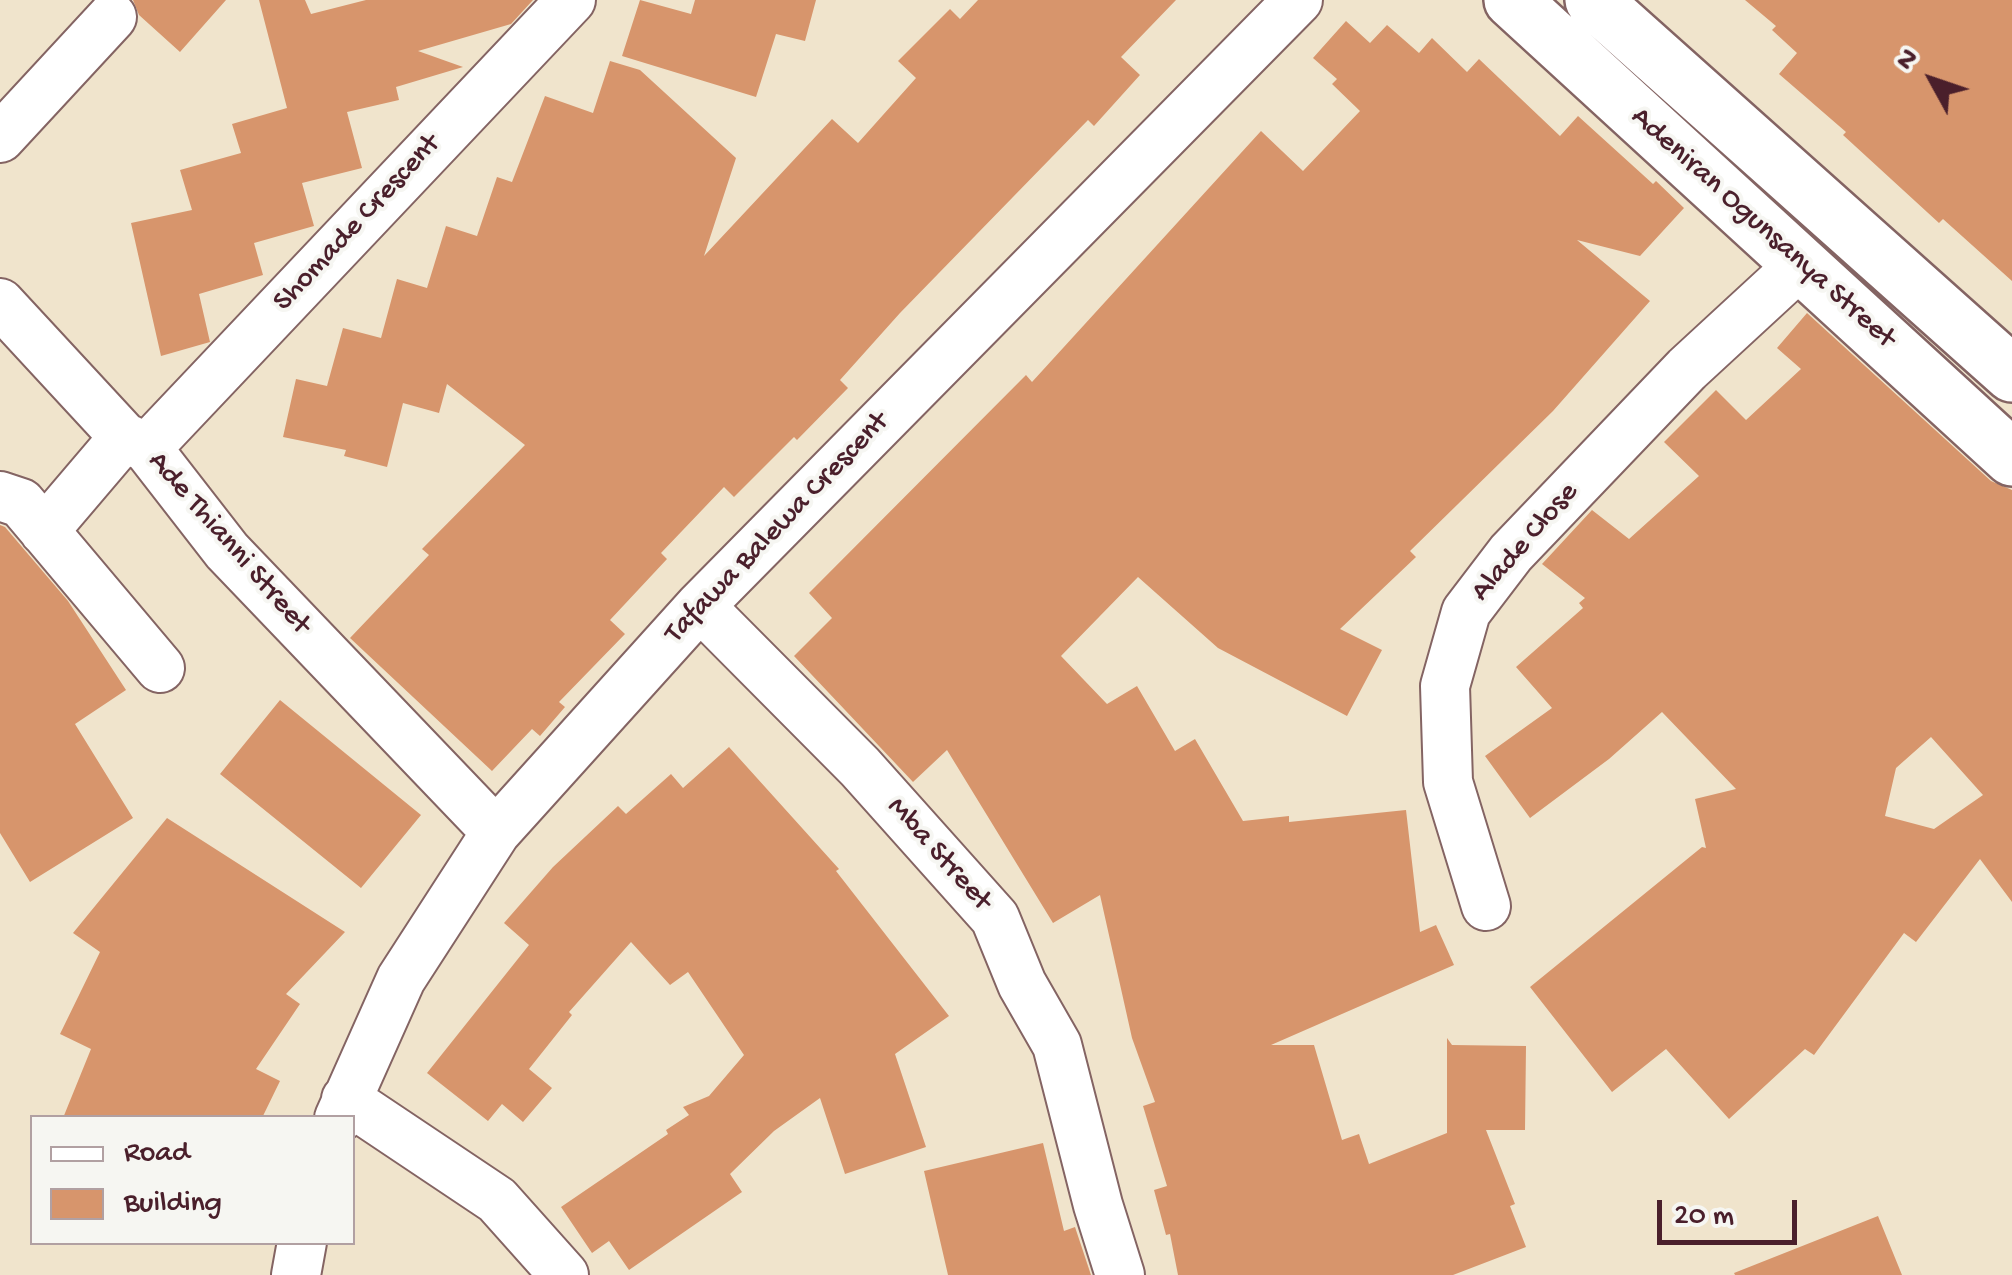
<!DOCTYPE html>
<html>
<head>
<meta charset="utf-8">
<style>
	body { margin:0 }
	#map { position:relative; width:2012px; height:1275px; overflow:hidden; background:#f0e4cc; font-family:"Gochi Hand",sans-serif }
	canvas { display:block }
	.legend { position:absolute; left:30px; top:1115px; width:325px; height:130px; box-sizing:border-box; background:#f6f6f2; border:2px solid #b1a0a2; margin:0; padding:12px 18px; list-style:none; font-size:30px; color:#4a1f2b }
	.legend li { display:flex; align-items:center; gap:20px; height:50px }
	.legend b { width:50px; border:2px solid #b1a0a2 }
	.north { position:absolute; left:1882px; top:30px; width:100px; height:100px; -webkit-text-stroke:8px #f6f6f2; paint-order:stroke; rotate:310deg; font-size:28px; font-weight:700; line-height:40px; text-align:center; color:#4a1f2b }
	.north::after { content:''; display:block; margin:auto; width:35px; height:45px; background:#4a1f2b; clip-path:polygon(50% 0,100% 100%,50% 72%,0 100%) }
	.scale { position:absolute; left:1657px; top:1200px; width:140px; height:45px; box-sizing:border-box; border:5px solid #4a1f2b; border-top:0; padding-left:12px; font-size:30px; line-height:35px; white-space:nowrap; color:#4a1f2b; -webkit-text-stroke:8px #f6f6f2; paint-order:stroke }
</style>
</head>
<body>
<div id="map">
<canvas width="2012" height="1275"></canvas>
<ul class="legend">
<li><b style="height:12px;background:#fff"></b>Road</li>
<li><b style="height:28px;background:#d7956c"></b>Building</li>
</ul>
<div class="north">N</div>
<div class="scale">20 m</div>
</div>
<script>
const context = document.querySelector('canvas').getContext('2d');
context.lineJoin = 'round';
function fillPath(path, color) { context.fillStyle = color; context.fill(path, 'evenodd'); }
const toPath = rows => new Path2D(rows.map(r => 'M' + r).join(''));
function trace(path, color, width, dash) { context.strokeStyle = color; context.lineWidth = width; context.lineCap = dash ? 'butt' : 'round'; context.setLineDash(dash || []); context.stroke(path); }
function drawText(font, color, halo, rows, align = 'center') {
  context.font = font + ' "Gochi Hand",sans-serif'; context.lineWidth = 8; context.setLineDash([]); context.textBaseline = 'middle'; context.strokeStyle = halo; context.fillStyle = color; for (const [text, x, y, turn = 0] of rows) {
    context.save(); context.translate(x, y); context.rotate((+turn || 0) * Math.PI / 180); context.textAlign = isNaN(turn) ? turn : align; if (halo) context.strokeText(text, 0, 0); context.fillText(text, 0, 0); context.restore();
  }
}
const building = toPath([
	[133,0,226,0,180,52,139,15],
	[259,0,305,0,311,14,366,0,533,0,511,24,418,51,463,67,396,87,399,100,347,112,362,168,302,183,314,226,254,243,263,275,199,294,210,342,161,356,131,223,192,210,180,170,241,153,232,124,287,108],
	[640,0,691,14,695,0,816,0,805,41,776,34,756,97,622,56],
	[978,0,1176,0,1121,57,1140,75,1094,126,1088,120,900,313,840,380,848,388,797,440,794,437,734,497,724,487,661,553,667,559,610,620,625,634,559,702,565,707,540,736,532,729,492,771,350,638,429,555,422,549,525,445,447,384,439,413,403,403,387,467,344,456,346,450,283,437,296,379,327,386,343,328,381,338,397,279,427,288,446,226,477,236,497,177,512,182,545,96,593,113,610,61,640,70,736,158,704,256,832,119,858,143,916,78,898,61,950,9,960,19],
	[1745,0,2012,0,2012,281,1943,219,1939,223,1843,135,1846,132,1779,74,1797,53,1772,30,1776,26],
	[1346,21,1370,43,1387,25,1419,53,1432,38,1467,72,1479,59,1560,136,1578,116,1653,184,1656,181,1684,208,1640,256,1577,240,1650,301,1553,411,1410,551,1416,557,1340,629,1382,650,1347,716,1218,648,1138,577,1061,656,1107,704,1137,686,1175,751,1195,739,1243,821,1289,816,1289,822,1406,810,1420,932,1436,925,1454,965,1271,1045,1314,1045,1342,1140,1359,1134,1369,1164,1447,1133,1447,1038,1452,1045,1526,1046,1525,1130,1486,1130,1515,1204,1510,1206,1526,1247,1453,1275,1178,1275,1170,1234,1166,1235,1154,1190,1167,1186,1143,1106,1155,1102,1132,1038,1100,895,1053,923,947,750,913,782,794,656,832,618,809,593,1026,375,1032,382,1261,131,1303,171,1360,111,1332,84,1337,79,1313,58],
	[1807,313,1991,481,2012,490,2012,902,1980,859,1916,942,1904,933,1814,1055,1805,1049,1729,1119,1666,1049,1612,1092,1530,987,1702,847,1706,848,1695,799,1736,789,1662,712,1609,759,1530,818,1485,756,1552,708,1516,667,1583,608,1579,603,1585,598,1542,564,1592,510,1629,539,1699,476,1664,442,1716,390,1746,420,1801,369,1777,348],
	[1931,737,1983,795,1934,829,1885,816,1896,768],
	[0,525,5,527,68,601,126,690,75,724,133,818,30,882,0,833],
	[280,700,421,815,361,888,220,774],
	[729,747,839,869,836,871,949,1016,895,1054,926,1147,845,1174,820,1098,774,1131,730,1174,742,1192,629,1270,609,1241,592,1253,561,1207,668,1134,666,1130,689,1115,683,1107,709,1096,744,1055,688,972,670,985,631,942,569,1012,572,1015,529,1069,552,1088,523,1122,502,1104,488,1121,427,1073,529,945,504,923,553,867,618,806,626,814,671,774,683,788],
	[167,818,345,932,286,994,300,1004,256,1069,280,1081,262,1118,63,1118,91,1049,60,1034,100,952,73,933],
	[1043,1143,1064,1231,1075,1227,1091,1275,948,1275,924,1171],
	[1878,1216,1902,1275,1735,1275,1734,1273]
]);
const minor = toPath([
	[0,138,112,17],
	[0,303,124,437,147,448,227,551,496,832],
	[147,448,571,0],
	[0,496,21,503,160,668],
	[44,531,124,437],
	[700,606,860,767,995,918,1022,984,1057,1045,1098,1205,1120,1275],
	[1486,906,1448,782,1445,686,1466,612,1511,553,1687,369,1802,263],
	[346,1099,497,1200,564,1275],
	[339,1118,401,979,496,832,700,606,1298,0],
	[296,1275,302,1242]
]);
const major = toPath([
	[1512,0,2012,458],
	[1593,0,2012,374]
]);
const streetNames = [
	["Shomade Crescent",358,224,-47],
	["Adeniran Ogunsanya Street",1762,229,42],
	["Tafawa Balewa Crescent",778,529,-46],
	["Alade Close",1526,543,-49],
	["Ade Thianni Street",228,544,49],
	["Mba Street",938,855,48]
];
fillPath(building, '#d7956c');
trace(minor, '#846463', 52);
trace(major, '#846463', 60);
trace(minor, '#fff', 48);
trace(major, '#fff', 55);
drawText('30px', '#4a1f2b', '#f6f6f2', streetNames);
</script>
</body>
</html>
